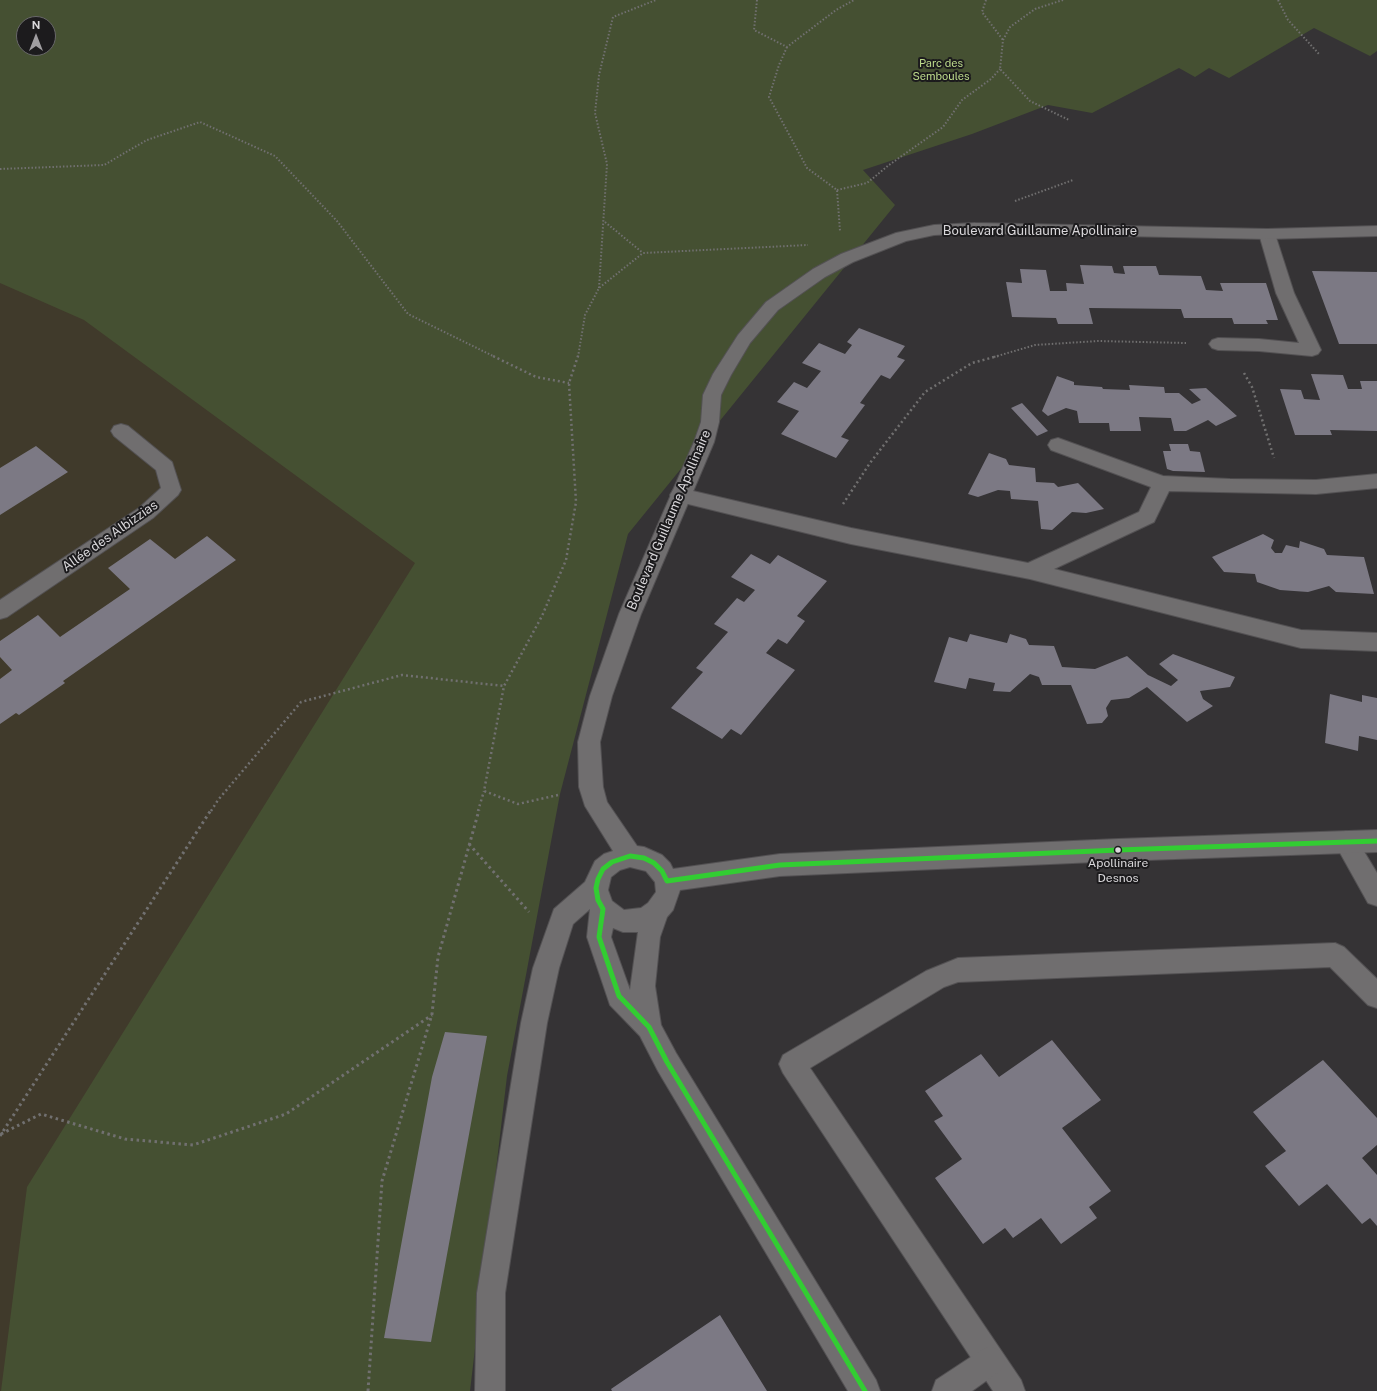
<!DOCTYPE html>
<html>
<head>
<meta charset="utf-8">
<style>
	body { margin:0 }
	#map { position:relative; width:1377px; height:1391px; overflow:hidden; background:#353335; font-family:"Public Sans",sans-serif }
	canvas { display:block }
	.north { position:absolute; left:16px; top:16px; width:40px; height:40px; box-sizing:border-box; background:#1c1b1d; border:1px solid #686769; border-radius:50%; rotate:0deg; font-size:11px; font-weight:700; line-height:16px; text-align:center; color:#dad8db }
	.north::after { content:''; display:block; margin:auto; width:14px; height:18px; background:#a09ea1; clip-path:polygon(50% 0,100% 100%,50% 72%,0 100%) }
</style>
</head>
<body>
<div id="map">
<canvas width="1377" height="1391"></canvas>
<div class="north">N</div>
</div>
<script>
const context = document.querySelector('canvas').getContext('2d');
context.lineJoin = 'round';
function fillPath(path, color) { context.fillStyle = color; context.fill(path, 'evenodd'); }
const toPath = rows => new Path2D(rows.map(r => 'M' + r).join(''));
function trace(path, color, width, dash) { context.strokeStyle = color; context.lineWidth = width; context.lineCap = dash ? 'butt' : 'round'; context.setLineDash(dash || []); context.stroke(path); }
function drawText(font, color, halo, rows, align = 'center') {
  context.font = font + ' "Public Sans",sans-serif'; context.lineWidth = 4; context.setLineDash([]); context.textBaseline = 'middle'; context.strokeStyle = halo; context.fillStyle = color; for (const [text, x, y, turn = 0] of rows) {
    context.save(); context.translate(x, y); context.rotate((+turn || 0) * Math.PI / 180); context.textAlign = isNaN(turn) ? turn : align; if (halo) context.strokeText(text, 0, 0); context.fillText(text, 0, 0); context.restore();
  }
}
const commercial = toPath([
	[0,0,554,0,368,1391,0,1391],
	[24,24,48,24,48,48,24,48]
]);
const green = toPath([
	[0,0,1377,0,1377,51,1370,56,1314,28,1229,78,1209,68,1195,77,1179,68,1092,113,1048,105,972,134,863,170,895,205,628,534,560,794,507,1076,470,1391,1,1391,27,1187,415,563,84,320,0,283],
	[24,24,48,24,48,48,24,48]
]);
const building = toPath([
	[1080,265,1112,266,1114,273,1125,274,1123,266,1156,266,1159,275,1201,276,1206,290,1223,291,1220,283,1266,283,1278,320,1266,320,1268,324,1234,324,1232,318,1184,318,1181,309,1089,308,1093,324,1058,324,1056,318,1012,317,1006,282,1022,283,1020,269,1046,270,1050,291,1067,291,1066,283,1084,284],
	[1312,271,1377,272,1377,344,1339,344],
	[859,328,905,346,897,357,905,360,890,379,881,375,860,403,865,405,841,437,849,440,836,458,781,434,799,411,777,402,794,382,807,388,821,371,802,363,819,343,845,354,852,345,847,342],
	[1311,374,1343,375,1348,389,1362,389,1360,381,1377,381,1377,431,1330,430,1332,435,1295,435,1280,389,1301,390,1304,399,1320,400],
	[1057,376,1074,382,1074,385,1102,387,1103,389,1130,390,1129,385,1164,387,1165,393,1179,393,1192,404,1201,400,1189,389,1206,388,1237,416,1216,426,1208,420,1186,431,1174,431,1171,418,1139,417,1141,431,1110,431,1109,423,1079,423,1077,411,1066,408,1048,416,1042,411],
	[1022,403,1048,431,1037,436,1011,408],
	[1169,444,1188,444,1190,451,1200,452,1205,472,1173,471,1167,469,1163,451,1171,451],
	[36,446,68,472,0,515,0,468],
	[989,453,1006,459,1009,465,1035,468,1036,482,1054,483,1058,487,1078,483,1104,509,1086,513,1072,512,1052,530,1041,529,1038,501,1011,499,1010,491,998,490,978,497,968,494],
	[1263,534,1274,540,1271,548,1275,553,1282,553,1286,545,1299,548,1300,541,1324,549,1327,555,1364,557,1374,594,1336,592,1329,586,1308,592,1280,590,1257,582,1255,574,1224,572,1212,557],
	[207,536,236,560,63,681,65,683,19,715,16,713,0,724,0,679,12,670,0,657,0,641,38,615,60,637,130,589,108,568,150,539,175,559],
	[751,554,770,564,778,555,827,581,797,616,805,621,787,644,778,639,766,653,795,670,741,735,731,729,722,739,671,708,703,672,696,668,728,632,714,624,737,598,744,602,755,590,731,577],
	[970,634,1007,643,1010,634,1026,639,1029,645,1054,646,1062,667,1095,669,1127,656,1148,675,1171,686,1178,680,1159,664,1173,654,1235,677,1230,687,1200,691,1203,699,1213,706,1187,722,1147,687,1129,698,1111,700,1106,708,1108,716,1102,723,1087,724,1071,685,1042,685,1039,677,1030,674,1010,692,993,691,995,683,969,678,966,689,934,682,949,637,967,642],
	[1330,694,1362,702,1362,695,1377,698,1377,740,1359,736,1358,751,1325,743],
	[445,1032,487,1036,431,1342,384,1338,432,1077],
	[1052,1040,1101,1100,1062,1128,1111,1191,1089,1207,1097,1218,1061,1244,1041,1218,1013,1238,1005,1228,983,1244,935,1178,962,1159,934,1121,943,1116,925,1091,981,1054,999,1077],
	[1323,1060,1377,1118,1377,1145,1362,1158,1377,1175,1377,1226,1370,1218,1362,1224,1327,1184,1299,1206,1265,1166,1286,1151,1253,1112],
	[720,1315,767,1391,612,1391,611,1389]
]);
const pathFar2 = toPath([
	[757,0,754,30,787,47,836,10,854,0],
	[986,0,982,12,1003,40],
	[1063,0,1035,9,1010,27,1003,40,1000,69,1030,101,1069,120],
	[1278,0,1288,20,1319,54],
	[787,47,779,65,769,97,807,168,837,190,840,231],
	[0,169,104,165,147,140,200,122,275,156,337,221,408,314,495,357],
	[837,190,867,183,889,165,943,127,962,100,991,79,1000,69],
	[1015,201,1073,180],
	[605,222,643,253],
	[599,288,607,164,595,113,599,75,613,17,656,0],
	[578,357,585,315,599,288,643,253,808,245],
	[994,357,1035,345,1098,341,1186,343]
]);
const pathFar1 = toPath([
	[493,356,536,377,569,383],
	[1244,373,1252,387,1274,458],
	[843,504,870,463,925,392,972,363,998,356],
	[558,795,518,804,484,791,504,686,542,616,566,560,576,502,569,383,578,356],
	[211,811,218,800,301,702,402,675,504,686],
	[478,811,484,791]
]);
const path = toPath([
	[469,844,529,912],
	[1,1134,41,1114,125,1139,193,1145,286,1114,432,1015],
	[0,1136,211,810],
	[368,1391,382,1181,432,1014,438,957,479,810]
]);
const lane = toPath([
	[1267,229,1273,230,1275,234,1294,293,1321,350,1318,354,1312,356,1259,351,1218,350,1212,348,1209,344,1212,340,1218,338,1259,339,1299,343,1276,293,1259,234,1261,230,1267,229],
	[1058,438,1163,476,1230,479,1316,480,1377,474,1377,488,1316,494,1169,491,1154,522,1054,569,1301,630,1377,633,1377,651,1301,648,1030,579,851,544,680,502,673,500,670,495,673,490,680,488,851,528,1028,563,1139,512,1151,487,1051,450,1048,445,1051,440,1058,438],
	[1346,831,1354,835,1377,873,1377,906,1368,903,1334,842,1338,835,1346,831],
	[1335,943,1344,947,1377,979,1377,1008,1368,1005,1330,967,958,982,944,987,810,1068,1021,1380,1025,1391,993,1391,783,1073,779,1064,783,1055,926,971,958,958,1335,943]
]);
const street = toPath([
	[975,223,1267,229,1377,226,1377,236,1267,239,975,233,934,235,906,241,853,262,825,277,778,310,750,343,731,375,721,395,719,422,714,442,641,614,612,696,600,742,603,787,607,802,637,846,644,847,662,855,670,863,673,869,780,854,1118,839,1377,830,1377,852,1118,861,780,876,680,890,673,910,667,917,660,937,655,986,661,1025,676,1053,876,1380,880,1391,848,1391,658,1071,640,1036,610,1005,587,937,590,909,573,924,559,968,547,1023,505,1293,505,1391,475,1391,477,1293,521,1023,533,968,554,909,585,882,595,861,604,854,613,851,585,806,579,787,578,742,590,696,619,614,694,442,701,422,703,395,713,374,738,335,766,302,813,269,841,254,896,233,934,225,975,223],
	[630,867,646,871,655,882,656,892,648,903,641,908,624,910,612,901,608,890,611,877,620,870,630,867],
	[613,928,623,932,638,932,630,990,611,937,613,928],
	[121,424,128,426,172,462,181,490,178,495,153,518,7,617,0,619,0,600,139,508,161,488,156,470,114,436,111,431,114,426,121,424],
	[990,1346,1000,1351,1005,1361,1000,1371,972,1391,932,1391,936,1380,980,1351,990,1346]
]);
const bus1 = toPath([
	[865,1391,667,1062,649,1027,619,996,599,937,603,909,598,900,596,888,598,879,603,869,612,862,630,856,644,858,654,863,662,871,667,881,780,865,1118,850,1377,841]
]);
const markers = [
	[1118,850,3.5,"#dad8db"]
];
const farParknames = [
	["Parc des",941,64],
	["Semboules",941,77]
];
const busNames = [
	["Apollinaire",1118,863],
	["Desnos",1118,878]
];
const streetNames = [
	["Boulevard Guillaume Apollinaire",1040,231],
	["Boulevard Guillaume Apollinaire",669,520,-67],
	["Allée des Albizzias",110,536,-35]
];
fillPath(commercial, '#403a2b');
fillPath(green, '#455032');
fillPath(building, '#7c7984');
trace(lane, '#535153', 2);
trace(street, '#535153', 2);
trace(pathFar2, '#717070', 2, [1.5, 2]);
trace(pathFar1, '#717070', 2.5, [2, 3]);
trace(path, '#717070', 3, [2.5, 3.5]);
fillPath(lane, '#706e6f');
fillPath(street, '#706e6f');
trace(bus1, '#32cd32', 5);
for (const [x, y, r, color] of markers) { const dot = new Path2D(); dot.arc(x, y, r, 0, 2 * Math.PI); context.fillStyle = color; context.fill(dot); trace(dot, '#1c1b1d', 1.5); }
drawText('11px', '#bddb8c', '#1c1b1d', farParknames);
drawText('12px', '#dad8db', '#1c1b1d', busNames);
drawText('13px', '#dad8db', '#1c1b1d', streetNames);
</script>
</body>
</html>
